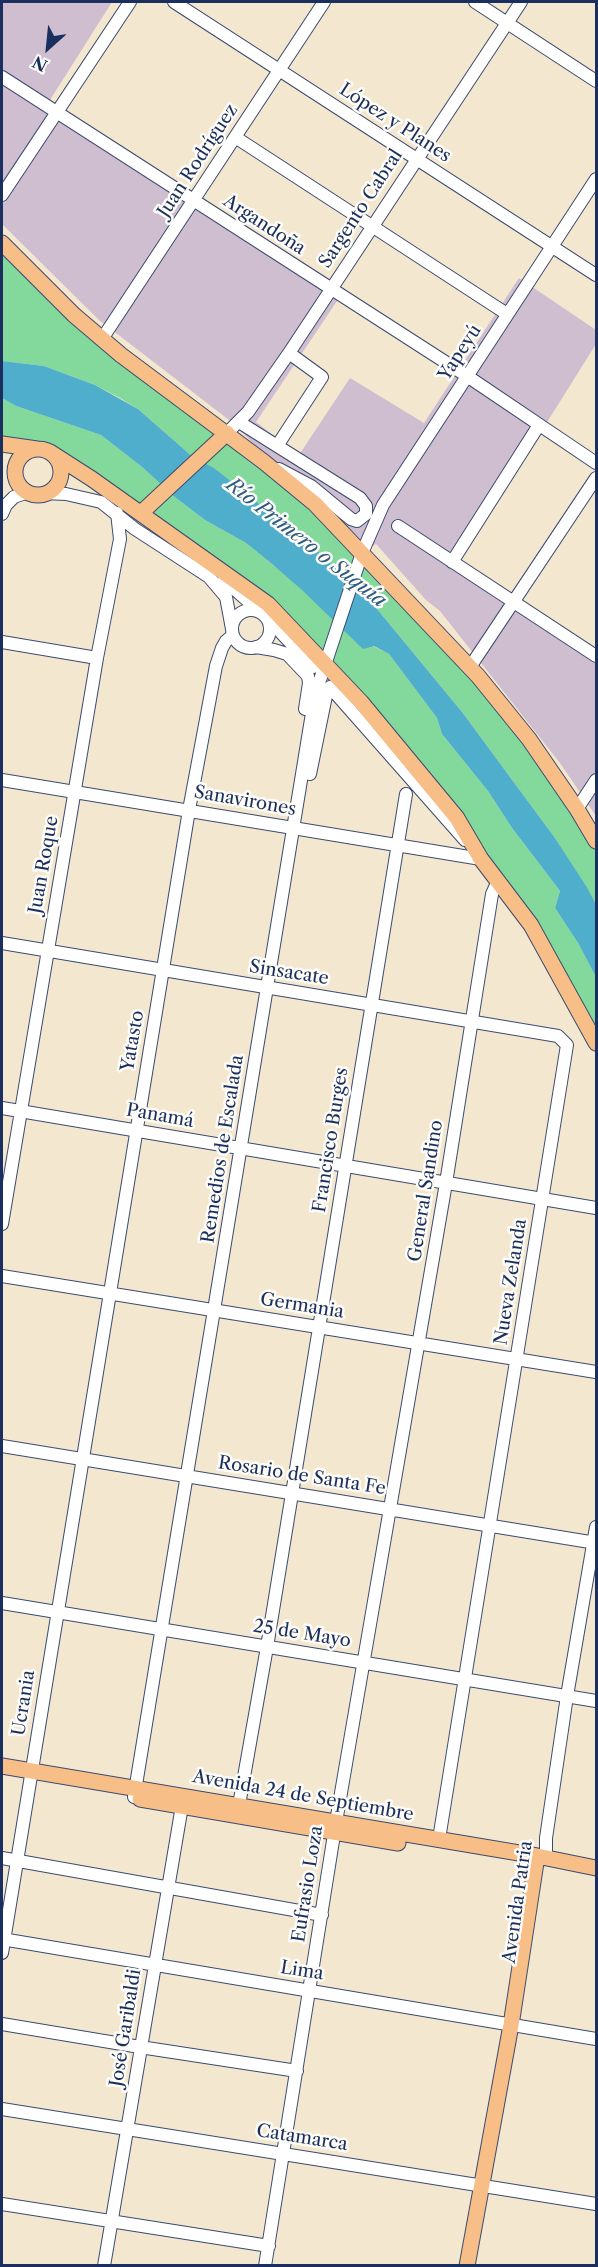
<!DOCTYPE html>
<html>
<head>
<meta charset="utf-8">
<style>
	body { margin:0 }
	#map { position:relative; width:598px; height:2267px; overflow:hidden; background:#f3e7cf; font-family:"Libre Caslon Text",serif }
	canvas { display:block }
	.frame { position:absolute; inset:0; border:3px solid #1b2f5e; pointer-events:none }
	.north { position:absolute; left:18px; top:18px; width:60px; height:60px; -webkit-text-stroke:4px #fdfcf7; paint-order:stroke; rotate:207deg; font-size:16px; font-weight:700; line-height:24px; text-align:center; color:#1b2f5e }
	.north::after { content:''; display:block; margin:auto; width:21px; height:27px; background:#1b2f5e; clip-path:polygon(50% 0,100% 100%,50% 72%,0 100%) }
</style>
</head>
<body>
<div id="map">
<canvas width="598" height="2267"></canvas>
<div class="frame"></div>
<div class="north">N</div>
</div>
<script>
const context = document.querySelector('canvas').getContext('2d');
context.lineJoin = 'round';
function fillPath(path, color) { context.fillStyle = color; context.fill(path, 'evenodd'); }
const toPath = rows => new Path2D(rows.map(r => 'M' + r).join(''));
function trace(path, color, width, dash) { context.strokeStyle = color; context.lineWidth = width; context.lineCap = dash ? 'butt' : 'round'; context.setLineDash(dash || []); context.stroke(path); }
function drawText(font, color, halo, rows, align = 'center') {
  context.font = font + ' "Libre Caslon Text",serif'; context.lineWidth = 5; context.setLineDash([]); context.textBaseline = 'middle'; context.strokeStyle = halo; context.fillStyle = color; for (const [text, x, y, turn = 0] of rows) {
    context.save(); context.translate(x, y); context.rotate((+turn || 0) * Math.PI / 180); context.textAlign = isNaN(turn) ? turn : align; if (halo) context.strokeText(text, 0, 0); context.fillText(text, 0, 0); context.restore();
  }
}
const industrial = toPath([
	[2,2,112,2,50,100,345,289,256,422,299,455,350,378,424,423,519,278,596,330,596,344,460,561,596,650,596,816,560,763,440,611,426,600,376,544,362,553,233,423,99,320,2,224]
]);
const green = toPath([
	[2,243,74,315,264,462,470,667,596,841,596,904,555,838,462,712,368,598,313,547,194,458,138,409,120,398,95,385,44,366,2,361],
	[2,398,16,406,101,435,142,467,176,498,205,520,246,543,373,646,389,654,437,718,442,734,488,791,512,828,560,891,555,908,578,943,596,977,596,1043,531,925,268,604,37,449,2,444]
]);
const water = toPath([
	[2,361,44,366,95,385,138,409,194,458,214,468,313,547,368,598,462,712,555,838,586,886,596,904,596,977,578,943,555,908,560,891,512,828,488,791,442,734,437,718,389,654,374,646,363,649,302,590,272,564,246,543,205,520,176,498,142,467,101,435,16,406,2,398]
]);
const minor = toPath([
	[174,2,596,275],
	[475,2,596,81],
	[2,77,467,376,596,463],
	[235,137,507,314],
	[2,195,130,2],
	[102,339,324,2],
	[239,422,360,498,366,506,366,514,357,521,351,519,311,486,279,469],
	[227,433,248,412,289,353,521,2],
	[277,446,322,377,289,353],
	[44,493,66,494,101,502,135,529,209,577,226,597,232,629],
	[2,514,6,505,14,497,28,492],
	[398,526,596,656],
	[452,562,539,425],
	[224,580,257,609],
	'232 629a19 19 0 1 1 38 0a19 19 0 1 1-38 0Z',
	[271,622,313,667],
	[2,642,97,658],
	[256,647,274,650,287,654,308,676,309,683,305,709],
	[470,667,596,478],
	[310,774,327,691,330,687,465,840],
	[2,780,481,859],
	[577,809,596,780],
	[2,943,558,1036,567,1045,439,1839],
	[2,1108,596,1208],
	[2,1224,97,658,120,539,117,513],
	[2,1276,596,1372],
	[2,1446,596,1543],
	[2,1603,596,1701],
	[134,1797,315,695,362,553,383,505,596,179],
	[239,1805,267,1647,406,794],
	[546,1857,546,1838,567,1696,596,1527],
	[2,1858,322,1915],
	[2,1939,596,2039],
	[2,1953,189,810,216,666,222,648,226,641,233,635],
	[2,2024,140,2047,297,2071],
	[2,2109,596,2204],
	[2,2204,269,2246],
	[104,2266,183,1800],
	[265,2266,336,1822,446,1183,492,894,498,881]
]);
const major = toPath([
	[2,243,74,315,121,355,264,462,315,504,478,676,529,739,577,809,596,841],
	[2,444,37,449],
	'15 472a23 23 0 1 1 46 0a23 23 0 1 1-46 0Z',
	[50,452,92,479,268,604,325,664,361,702,457,818,481,859,531,925,596,1043],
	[141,513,227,433],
	[2,1766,537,1856,596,1868],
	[140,1799,398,1843],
	[467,2266,511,2025,537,1856]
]);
const streetNames = [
	["López y Planes",395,123,33],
	["Juan Rodríguez",198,161,-57],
	["Sargento Cabral",361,209,-57],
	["Argandoña",264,225,33],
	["Yapeyú",460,353,-57],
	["Sanavirones",245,801,10],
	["Juan Roque",44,865,-80],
	["Sinsacate",289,973,9],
	["Yatasto",133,1041,-80],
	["Panamá",160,1116,10],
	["Francisco Burges",331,1140,-81],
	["Remedios de Escalada",223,1149,-81],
	["General Sandino",426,1191,-81],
	["Nueva Zelanda",511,1282,-81],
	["Germania",302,1306,9],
	["Rosario de Santa Fe",302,1476,9],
	["25 de Mayo",302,1634,9],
	["Ucrania",24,1703,-81],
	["Avenida 24 de Septiembre",303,1796,10],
	["Eufrasio Loza",308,1884,-81],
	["Avenida Patria",518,1902,-82],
	["Lima",302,1971,9],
	["José Garibaldi",126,2028,-81],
	["Catamarca",302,2138,9]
];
const waterNames = [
	["Río Primero o Suquía",306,543,38]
];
fillPath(industrial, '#cfbdd0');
fillPath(green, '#83d99c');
fillPath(water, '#4eaecc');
trace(minor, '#3b4b6f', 14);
trace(major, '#3b4b6f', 17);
trace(minor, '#fff', 12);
trace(major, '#f7be88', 15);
drawText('18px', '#1b2f5e', '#fdfcf7', streetNames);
drawText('italic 20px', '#2d5b84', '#fdfcf7', waterNames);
</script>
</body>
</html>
